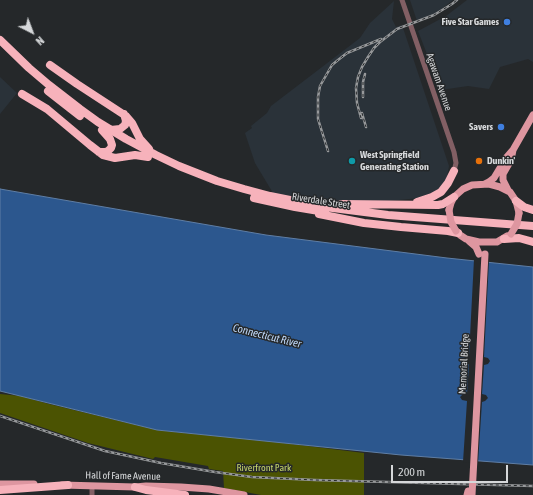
<!DOCTYPE html>
<html>
<head>
<meta charset="utf-8">
<style>
	body { margin:0 }
	#map { position:relative; width:533px; height:495px; overflow:hidden; background:#25282a; font-family:"Asap Condensed",sans-serif }
	canvas { display:block }
	.north { position:absolute; left:12px; top:12px; width:40px; height:40px; -webkit-text-stroke:3px #25282a; paint-order:stroke; rotate:138deg; font-size:11px; font-weight:700; line-height:16px; text-align:center; color:#d6d8da }
	.north::after { content:''; display:block; margin:auto; width:14px; height:18px; background:#d6d8da; clip-path:polygon(50% 0,100% 100%,50% 72%,0 100%) }
	.scale { position:absolute; left:391px; top:465px; width:117px; height:18px; box-sizing:border-box; border:2px solid #d6d8da; border-top:0; padding-left:5px; font-size:12px; line-height:14px; white-space:nowrap; color:#d6d8da; -webkit-text-stroke:3px #25282a; paint-order:stroke }
</style>
</head>
<body>
<div id="map">
<canvas width="533" height="495"></canvas>
<div class="north">N</div>
<div class="scale">200 m</div>
</div>
<script>
const context = document.querySelector('canvas').getContext('2d');
context.lineJoin = 'round';
function fillPath(path, color) { context.fillStyle = color; context.fill(path, 'evenodd'); }
const toPath = rows => new Path2D(rows.map(r => 'M' + r).join(''));
function trace(path, color, width, dash) { context.strokeStyle = color; context.lineWidth = width; context.lineCap = dash ? 'butt' : 'round'; context.setLineDash(dash || []); context.stroke(path); }
function drawText(font, color, halo, rows, align = 'center') {
  context.font = font + ' "Asap Condensed",sans-serif'; context.lineWidth = 3; context.setLineDash([]); context.textBaseline = 'middle'; context.strokeStyle = halo; context.fillStyle = color; for (const [text, x, y, turn = 0] of rows) {
    context.save(); context.translate(x, y); context.rotate((+turn || 0) * Math.PI / 180); context.textAlign = isNaN(turn) ? turn : align; if (halo) context.strokeText(text, 0, 0); context.fillText(text, 0, 0); context.restore();
  }
}
const built = toPath([
	[410,0,453,0,435,14,417,21],
	[467,0,533,0,533,62,528,59,500,67,489,89,468,86,441,90,418,31,446,16],
	[394,1,392,19,396,27,402,25,449,166,446,181,440,188,430,195,419,198,369,203,347,203,290,196,273,193,255,163,245,133,252,128,251,126,267,113,271,106,360,38,370,23],
	[0,77,17,93,0,114]
]);
const green = toPath([
	[0,394,20,396,49,404,157,430,184,433,251,439,364,453,364,495,261,495,224,488,223,471,209,469,208,466,155,457,153,459,88,443,0,413]
]);
const water = toPath([
	[0,189,266,235,447,258,533,267,533,465,401,455,157,430,0,391,0,189]
]);
const pier = toPath([
	[474,259,489,260,484,357,488,358,490,361,488,364,484,365,482,394,486,395,488,398,485,401,482,402,478,463,463,462,467,401,462,400,460,397,463,394,467,394,469,364,464,363,462,360,465,357,469,356]
]);
const tertiary = toPath([
	[402,0,454,152,456,163,454,171],
	[92,486,92,495]
]);
const primary = toPath([
	[485,184,489,182,494,178,506,158,512,151],
	[508,190,503,180,503,174,511,160,513,150,533,115],
	[449,210,451,203,454,197,463,189,472,185,489,184,500,187,510,192,516,201,519,213],
	[456,231,460,235,466,239,479,242,497,242,507,236],
	[469,241,476,247,479,254],
	[0,484,34,484],
	[62,485,135,487,146,486,181,487,209,489,244,495],
	[467,495,468,491]
]);
const motorway = toPath([
	[0,40,29,68,49,85,80,109,98,122,126,139,156,155,179,166,217,181,244,189,270,196,325,207,388,215,533,226],
	[50,65,77,84,126,116,132,123,140,139,149,149],
	[48,91,80,116],
	[22,94,47,109,90,145,103,155,115,158,135,155,148,157],
	[111,130,120,129,125,125,126,121,124,114],
	[99,152,105,152,108,151,111,148,112,145,110,139,102,130],
	[254,198,295,207,325,212],
	[516,201,524,207,533,210],
	[417,202,432,197,441,192,448,183,454,171],
	[341,204,438,205,443,204,454,197],
	[319,214,364,223,401,227,448,231,458,233],
	[504,239,519,238,533,242],
	[135,487,146,490,185,495],
	[0,490,68,485]
]);
const rail = toPath([
	[363,97,363,82,365,74],
	[362,113,366,127],
	[361,118,357,103,356,88,358,77,362,67,368,57,374,48,380,42,397,29,434,15,452,4,457,0],
	[328,151,318,119,318,97,320,86,332,65,338,60,347,53,381,39],
	[0,416,105,451,161,463,215,472,252,477,315,480,533,486]
]);
const primaryBridge = toPath([
	[449,210,451,222,456,231],
	[511,234,517,224,519,213],
	[472,495,485,254]
]);
const markers = [
	[507,22,4,"#3f7fe0"],
	[501,127,4,"#3f7fe0"],
	[352,161,4,"#0f9aa8"],
	[479,161,4,"#e8710a"]
];
const poiNames = [
	["Five Star Games",499,22],
	["Savers",493,127],
	["West Springfield",360,155,"left"],
	["Generating Station",360,167,"left"],
	["Dunkin'",487,161,"left"]
];
const streetNames = [
	["Agawam Avenue",439,82,71],
	["Riverdale Street",321,201,9],
	["Memorial Bridge",464,364,-87],
	["Hall of Fame Avenue",123,476,1]
];
const parkNames = [
	["Riverfront Park",264,468]
];
const waterNames = [
	["Connecticut River",267,336,14]
];
fillPath(built, '#2a3239');
fillPath(green, '#4b5302');
fillPath(water, '#2c578e');
trace(water, '#5f7ea5', 1);
fillPath(pier, '#25282a');
trace(tertiary, '#825f64', 5);
trace(primary, '#de96a0', 7);
trace(motorway, '#f7b2bb', 8);
trace(rail, '#97999b', 2.5);
trace(rail, '#25282a', 1, [3]);
trace(primaryBridge, '#de96a0', 7);
for (const [x, y, r, color] of markers) { const dot = new Path2D(); dot.arc(x, y, r, 0, 2 * Math.PI); context.fillStyle = color; context.fill(dot); trace(dot, '#25282a', 1.5); }
drawText('bold 10px', '#d6d8da', '#25282a', poiNames, 'right');
drawText('10px', '#d6d8da', '#25282a', streetNames);
drawText('10px', '#c6d56b', '#25282a', parkNames);
drawText('italic 11px', '#bdd6f7', '#25282a', waterNames);
</script>
</body>
</html>
